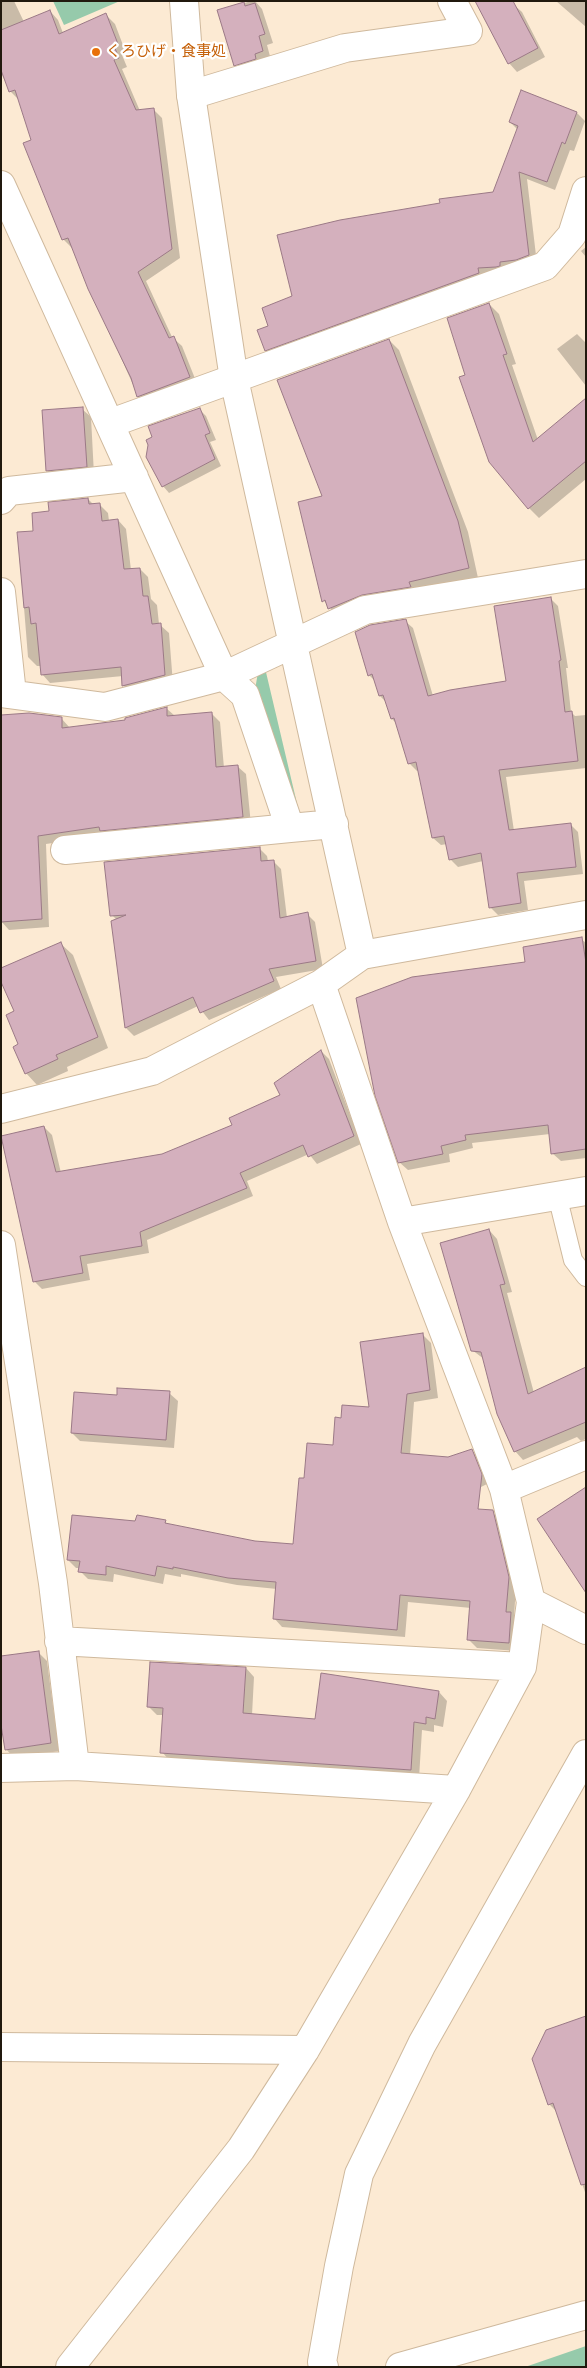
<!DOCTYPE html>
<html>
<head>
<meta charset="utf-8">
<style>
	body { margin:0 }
	#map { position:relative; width:587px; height:2368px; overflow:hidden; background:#fcead3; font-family:Poppins,sans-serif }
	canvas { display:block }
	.frame { position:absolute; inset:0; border:2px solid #21190e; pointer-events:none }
</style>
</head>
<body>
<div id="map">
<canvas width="587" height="2368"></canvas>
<div class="frame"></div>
</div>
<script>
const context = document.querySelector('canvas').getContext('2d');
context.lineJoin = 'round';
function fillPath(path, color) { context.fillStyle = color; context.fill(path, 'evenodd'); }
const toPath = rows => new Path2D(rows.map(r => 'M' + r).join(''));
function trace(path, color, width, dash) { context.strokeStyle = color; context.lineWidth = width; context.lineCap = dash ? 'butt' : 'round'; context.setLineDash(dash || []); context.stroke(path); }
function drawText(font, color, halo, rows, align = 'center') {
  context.font = font + ' Poppins,"Noto Sans JP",sans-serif'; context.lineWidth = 4.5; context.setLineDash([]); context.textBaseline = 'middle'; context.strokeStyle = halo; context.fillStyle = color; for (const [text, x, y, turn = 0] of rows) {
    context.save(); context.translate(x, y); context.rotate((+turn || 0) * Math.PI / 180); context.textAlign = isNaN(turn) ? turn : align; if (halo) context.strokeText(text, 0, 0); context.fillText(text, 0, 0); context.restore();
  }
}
const green = toPath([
	[53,1,120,1,64,25],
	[265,668,299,812,254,696,258,672],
	[586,2346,586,2367,525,2367]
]);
const shadow = toPath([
	[1,1,14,1,24,22,50,11,58,20,63,33,106,15,115,24,126,53,122,55,127,67,122,69,140,111,153,109,162,118,180,258,146,281,172,337,182,346,198,386,147,405,138,396,72,248,63,239,40,147,28,109,10,91,1,73],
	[251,1,255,1,262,9,273,43,267,45,271,60,242,68,233,60,219,11],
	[556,1,586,1,586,27],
	[513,4,522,12,545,57,517,72,509,63],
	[577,113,585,121,574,151,570,150,555,190,527,179,537,264,275,358,266,350,269,326,294,297,441,204,494,193,518,130,510,122],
	[586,247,586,257,581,251],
	[489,304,499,314,516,364,512,365,538,440,586,400,586,479,539,518,529,508,467,375],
	[577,334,586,343,586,386,557,349],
	[389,340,399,350,468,532,478,578,339,618,324,601,299,503,324,496],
	[82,409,91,417,94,475,56,479,47,471],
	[199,409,206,416,216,440,210,442,221,466,169,493,163,486],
	[88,499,94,505,99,504,108,513,109,521,118,520,126,529,131,570,140,569,148,577,151,599,157,605,159,624,169,633,173,684,132,694,124,686,123,676,50,683,42,674,41,666,37,666,28,657,18,533,34,532,50,513],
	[551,599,558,606,568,668,566,668,571,712,575,716,586,715,586,768,506,777,514,831,570,824,578,832,583,874,524,881,528,910,498,915,490,907,483,861,458,867,450,859,447,844,441,845,433,838,419,770,417,771,409,763,397,724,392,719,387,703,380,696,376,682,369,675,405,621,413,628,433,696,508,682],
	[166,708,175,716,212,714,220,722,224,768,237,766,246,774,251,825,106,835,46,844,49,927,9,930,1,921,61,718,70,728,126,721],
	[259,848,267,856,268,861,273,861,281,869,287,918,307,914,315,922,323,969,276,977,281,989,209,1020,198,1006,134,1036,126,1028,113,922,117,920,112,915],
	[581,939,586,943,586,1158,561,1161,552,1153,550,1134,472,1143,473,1148,449,1154,450,1162,408,1170,399,1162,527,963],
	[61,944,73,955,108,1048,67,1067,68,1071,37,1085,26,1073,15,1012],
	[321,1051,329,1059,361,1144,317,1164,309,1154,247,1181,253,1196,147,1240,149,1253,87,1264,90,1280,42,1289,35,1282,44,1127,52,1135,61,1173,162,1156,234,1126,282,1095],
	[489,1230,497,1239,512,1292,507,1293,534,1393,586,1369,586,1439,581,1441,577,1437,523,1460,515,1451,484,1359,472,1350],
	[423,1335,431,1343,438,1398,414,1402,410,1455,448,1458,472,1451,480,1459,489,1483,471,1492,478,1510,492,1512,501,1520,516,1586,514,1617,519,1622,517,1651,477,1648,469,1640,471,1608,408,1602,405,1637,282,1627,274,1618,277,1589,237,1585,181,1574,181,1577,165,1574,163,1584,114,1574,113,1582,88,1579,80,1571,80,1568,76,1568,68,1560,136,1523,165,1522,169,1525,254,1542,294,1545,305,1480,334,1447,342,1419,370,1409],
	[169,1393,178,1401,174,1448,80,1441,72,1433,118,1397],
	[38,1652,47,1661,59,1751,14,1758,6,1749],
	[246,1668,254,1677,252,1715,316,1720,439,1692,447,1701,443,1727,434,1725,434,1732,422,1730,419,1778,170,1761,162,1752,164,1715,157,1715,148,1706],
	[586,2017,586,2195,557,2112,549,2104]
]);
const building = toPath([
	[475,1,513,1,538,48,508,64,475,1],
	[244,2,245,6,255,3,265,34,259,36,263,51,255,54,256,59,234,66,217,10,244,2],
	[50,10,59,34,106,13,118,44,114,46,119,58,114,60,136,110,154,108,172,249,138,272,169,338,174,336,190,377,137,397,131,378,88,289,68,238,62,240,23,143,31,140,15,90,9,92,1,70,1,30,50,10],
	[521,90,577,112,565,144,562,142,547,182,519,172,529,255,516,260,500,262,500,266,496,267,478,268,479,273,265,351,257,330,268,326,262,308,292,296,277,235,340,220,440,203,439,199,493,192,518,126,509,122,521,90],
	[489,303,507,354,503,355,533,442,586,398,586,461,528,509,489,462,459,377,465,375,447,318,489,303],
	[389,339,458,521,469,568,409,582,411,587,362,595,328,609,325,600,322,602,298,502,322,496,277,380,389,339],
	[83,407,87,467,46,471,42,410,83,407],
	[200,408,210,433,205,435,215,459,162,487,146,457,148,445,146,440,152,437,148,426,200,408],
	[88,498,89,504,100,503,102,521,118,519,124,569,140,568,143,596,148,596,152,624,161,623,165,675,122,686,121,667,41,675,36,623,31,624,29,607,24,608,17,532,33,531,32,513,49,511,48,502,88,498],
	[551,597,561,660,559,661,565,712,572,711,578,761,499,770,509,830,571,823,576,867,517,873,521,903,489,908,481,853,449,860,444,836,432,838,416,762,408,764,394,718,391,719,383,695,379,696,372,674,368,676,355,632,370,625,406,619,428,696,450,690,506,681,494,606,551,597],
	[167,707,167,716,212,712,216,767,238,765,243,817,100,831,99,827,38,836,42,919,1,922,1,715,29,713,62,717,62,728,125,720,125,718,167,707],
	[260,847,261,861,274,860,280,918,308,912,316,961,269,969,274,981,200,1013,193,997,125,1028,111,921,126,915,110,916,104,862,260,847],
	[582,937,586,963,586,1149,551,1154,548,1125,465,1135,466,1140,441,1146,443,1154,398,1163,375,1096,356,998,412,977,525,962,523,947,582,937],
	[61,942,98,1037,56,1055,58,1059,25,1074,13,1047,18,1044,6,1015,14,1011,1,982,1,968,61,942],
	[321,1050,354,1136,308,1157,303,1145,240,1173,247,1188,140,1232,142,1246,80,1256,83,1273,33,1282,1,1136,44,1126,56,1172,162,1154,232,1125,229,1118,280,1095,274,1083,321,1050],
	[489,1229,505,1284,500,1285,528,1394,586,1367,586,1422,514,1452,497,1414,481,1352,471,1351,440,1243,489,1229],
	[423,1333,430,1390,407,1394,401,1453,448,1457,472,1449,482,1474,478,1509,493,1510,509,1577,506,1612,511,1612,509,1643,467,1640,470,1601,400,1595,397,1630,273,1619,276,1582,228,1578,173,1567,173,1569,157,1566,155,1576,106,1566,106,1575,78,1572,80,1561,67,1560,72,1515,135,1521,137,1515,166,1520,165,1523,255,1541,293,1544,299,1478,304,1478,307,1443,333,1445,335,1417,341,1418,342,1405,369,1407,360,1342,423,1333],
	[117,1388,170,1391,166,1440,71,1433,74,1392,117,1395,117,1388],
	[586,1487,586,1593,537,1519,586,1487],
	[39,1651,51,1743,5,1750,1,1725,1,1656,39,1651],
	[150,1662,246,1667,243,1713,315,1719,321,1673,439,1691,435,1719,426,1717,426,1724,414,1722,411,1770,160,1753,163,1708,147,1707,150,1662],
	[586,2016,586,2184,581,2185,553,2103,548,2105,532,2059,546,2030,586,2016]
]);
const service = toPath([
	[557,1195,573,1260,586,1277]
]);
const minor = toPath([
	[191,95,345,48,468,31,452,1],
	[1,185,224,676,245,695,290,828,334,824],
	[234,379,362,955],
	[111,423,545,266,572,235,586,191],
	[1,500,9,491,134,477],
	[1,592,12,694],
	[1,693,105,707,224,676,365,610,586,574],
	[65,850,290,828],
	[321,984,402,1222,586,1191],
	[1,1109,152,1071,321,984,362,955,586,915],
	[1,1245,53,1583,75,1766],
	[504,1489,586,1455],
	[531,1602,586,1630],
	[59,1641,522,1667],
	[1,1768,75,1766,456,1790],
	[1,2047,305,2050],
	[70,2367,241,2149,305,2050,456,1790,522,1667,531,1602,504,1489,402,1222],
	[324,2367,322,2362,339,2266,359,2174,422,2044,586,1754],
	[400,2367,586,2315]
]);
const tertiary = toPath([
	[184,1,191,95,234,379]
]);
const markers = [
	[96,52,5,"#e8710a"]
];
const foodNames = [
	["くろひげ・食事処",106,52]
];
fillPath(green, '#96caab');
fillPath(shadow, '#0003');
fillPath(building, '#d4b0bd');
trace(building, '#9b7986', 1);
trace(service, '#cfb99d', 20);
trace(minor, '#cfb99d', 30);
trace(tertiary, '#cfb99d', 30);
trace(service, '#fff', 18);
trace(minor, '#fff', 28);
trace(tertiary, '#fff', 28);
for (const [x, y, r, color] of markers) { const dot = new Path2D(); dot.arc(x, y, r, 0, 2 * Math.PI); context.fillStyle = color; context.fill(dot); trace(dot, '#fff', 2); }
drawText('15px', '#c56008', '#fff', foodNames, 'left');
</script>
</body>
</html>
